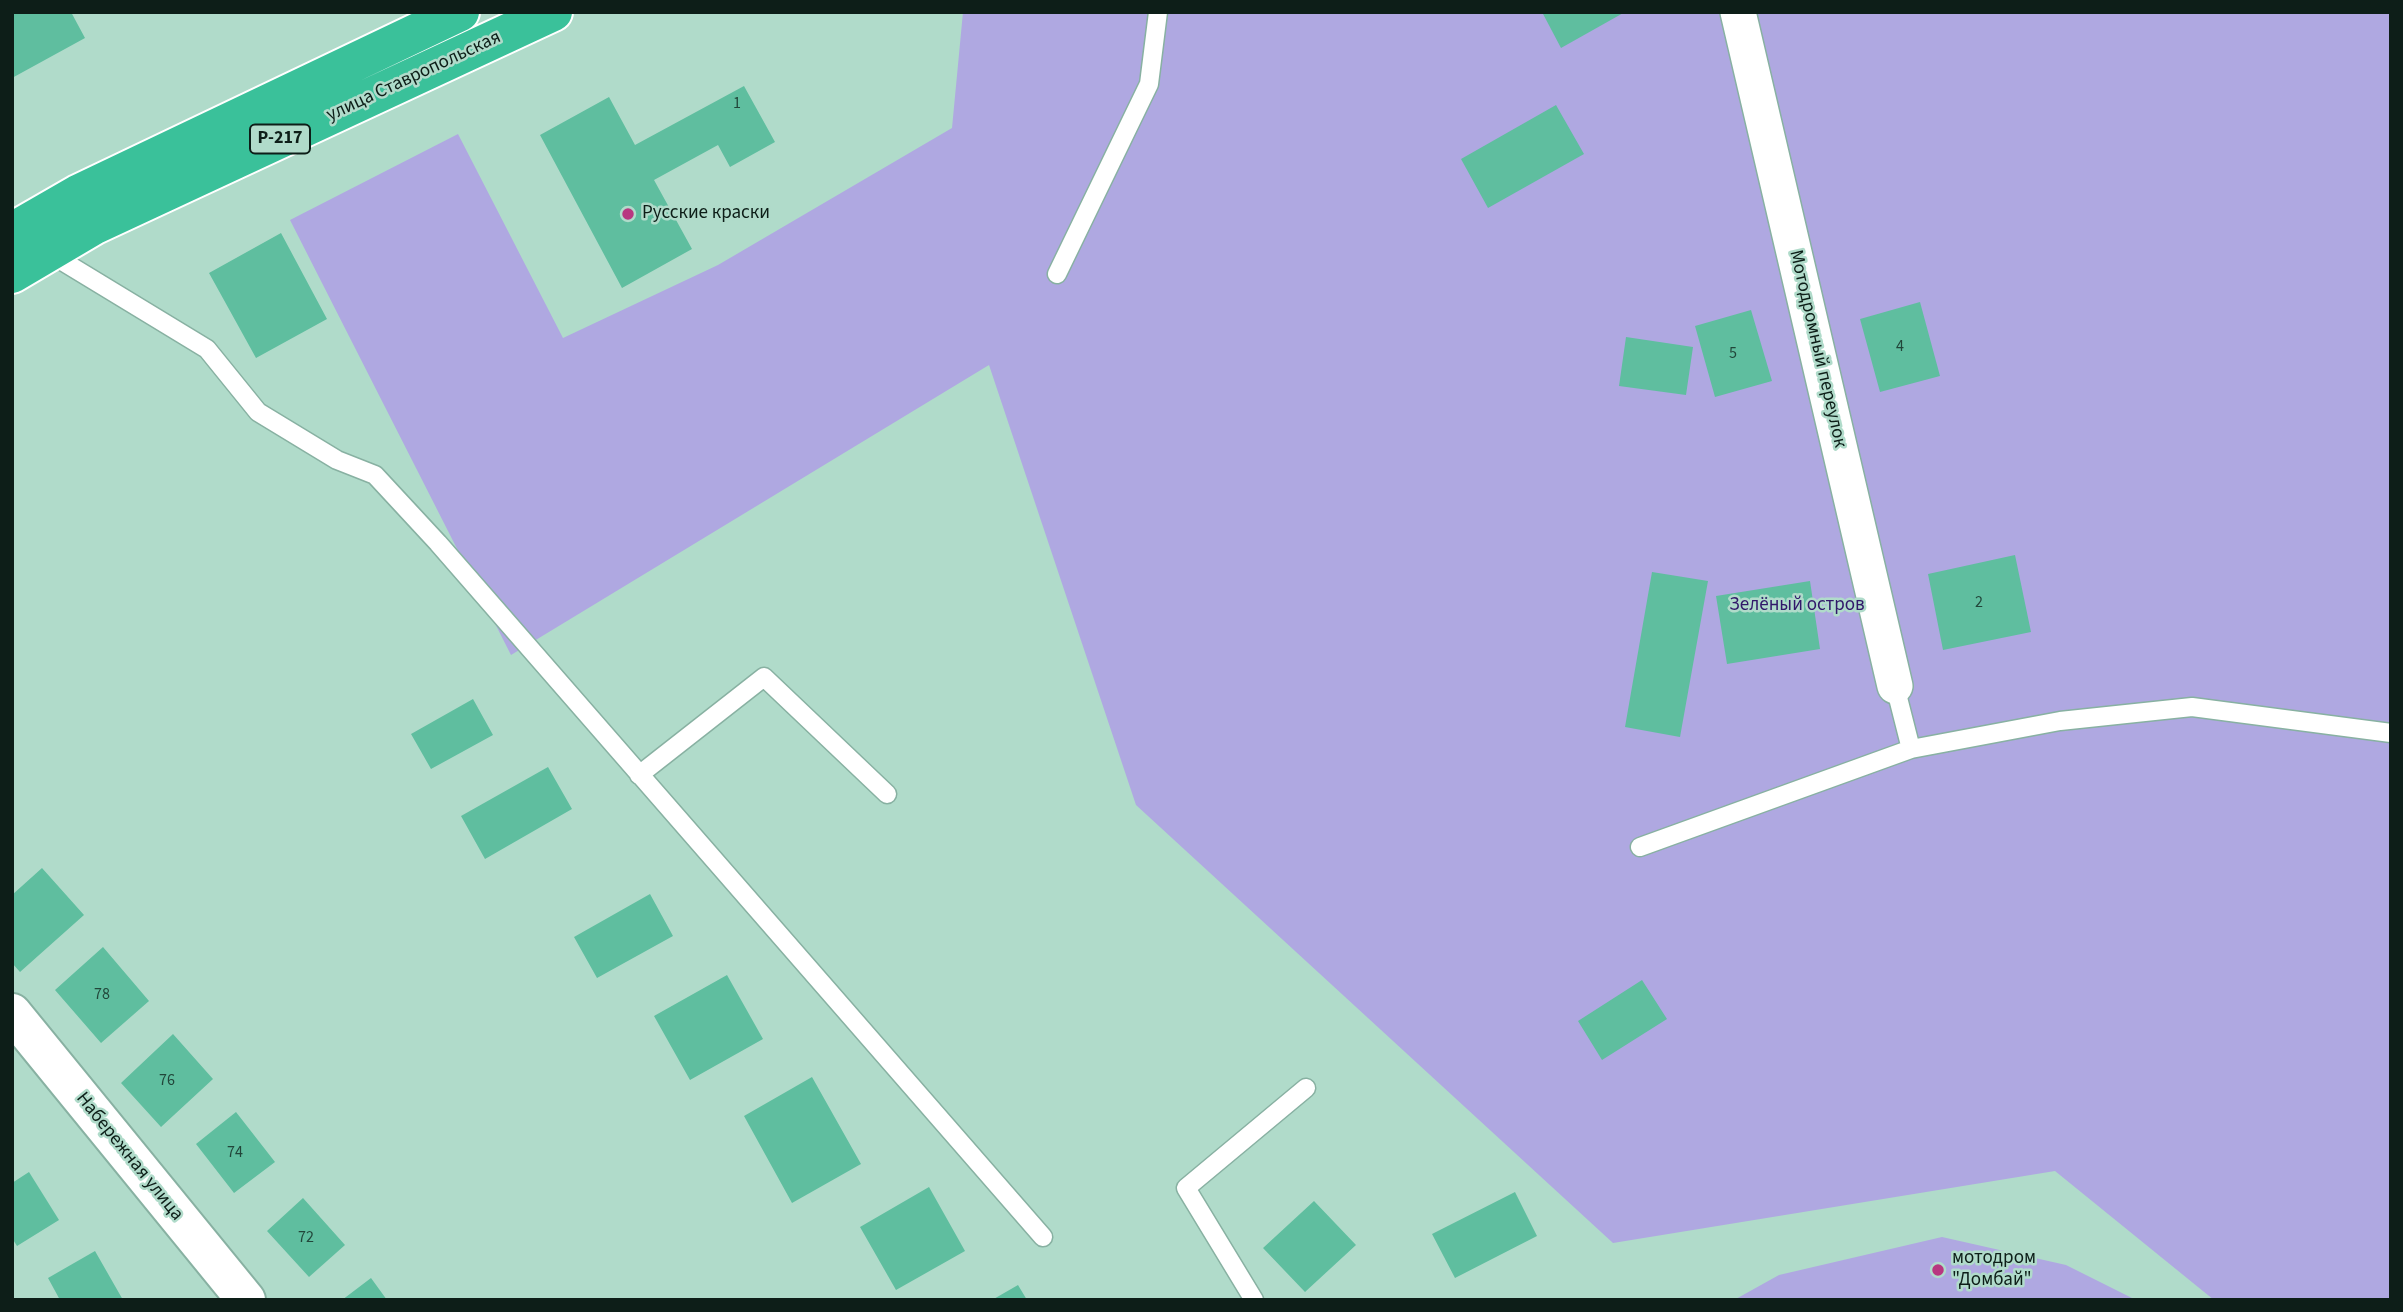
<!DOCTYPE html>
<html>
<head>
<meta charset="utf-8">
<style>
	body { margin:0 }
	#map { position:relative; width:2403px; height:1312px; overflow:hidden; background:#b0dbca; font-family:"Source Sans 3",sans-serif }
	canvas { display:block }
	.frame { position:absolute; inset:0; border:14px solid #0d1e18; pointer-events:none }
</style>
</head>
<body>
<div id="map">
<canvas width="2403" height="1312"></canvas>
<div class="frame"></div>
</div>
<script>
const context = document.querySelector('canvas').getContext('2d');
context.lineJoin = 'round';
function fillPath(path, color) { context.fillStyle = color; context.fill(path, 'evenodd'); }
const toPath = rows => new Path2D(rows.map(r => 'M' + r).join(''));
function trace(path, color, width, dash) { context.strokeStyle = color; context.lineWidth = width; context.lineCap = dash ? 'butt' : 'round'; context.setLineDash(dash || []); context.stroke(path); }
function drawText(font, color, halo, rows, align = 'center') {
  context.font = font + ' "Source Sans 3",sans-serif'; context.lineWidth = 5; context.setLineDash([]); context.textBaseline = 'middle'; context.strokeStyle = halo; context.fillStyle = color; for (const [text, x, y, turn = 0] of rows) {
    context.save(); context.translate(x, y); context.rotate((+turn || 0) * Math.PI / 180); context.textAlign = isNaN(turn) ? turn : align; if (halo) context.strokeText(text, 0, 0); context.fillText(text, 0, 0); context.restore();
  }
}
const green = toPath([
	[963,12,2391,12,2391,1300,2214,1300,2055,1171,1613,1243,1136,805,989,365,511,655,290,220,458,134,563,338,718,265,952,128],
	[1942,1237,2066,1265,2136,1300,1734,1300,1779,1275]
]);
const building = toPath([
	[12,12,71,12,85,38,12,78],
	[1542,12,1625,12,1561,48],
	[744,86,775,142,730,167,718,145,654,180,692,249,622,288,540,135,609,97,635,145],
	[1556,105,1584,154,1488,208,1461,159],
	[281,233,327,319,256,358,209,273],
	[1920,302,1940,376,1880,392,1860,319],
	[1751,310,1772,381,1715,397,1695,326],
	[1626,337,1693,347,1686,395,1619,386],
	[2015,555,2031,632,1943,650,1928,574],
	[1652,572,1708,581,1680,737,1625,727],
	[1810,581,1820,649,1727,664,1716,596],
	[473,699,493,735,431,769,411,734],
	[548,767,572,809,485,859,461,816],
	[42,868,84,915,20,972,12,963,12,895],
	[650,894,673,936,597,978,574,937],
	[103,947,149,1001,101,1043,55,990],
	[727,975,763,1039,690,1080,654,1016],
	[1642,980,1667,1019,1602,1060,1578,1021],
	[173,1034,213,1079,161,1127,121,1083],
	[812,1077,861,1164,792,1203,744,1116],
	[236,1112,275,1162,234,1193,196,1144],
	[29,1172,59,1220,17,1246,12,1238,12,1183],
	[929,1187,965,1251,896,1290,860,1227],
	[1515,1192,1537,1236,1455,1278,1432,1234],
	[303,1198,345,1245,309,1277,267,1231],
	[1314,1201,1356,1245,1305,1292,1263,1248],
	[95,1251,123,1300,60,1300,48,1278],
	[371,1278,387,1300,342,1300],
	[1018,1285,1027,1300,992,1300]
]);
const lane = toPath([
	[49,253,207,349,258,412,337,460,375,475,438,543,1043,1237],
	[1057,274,1149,84,1158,12],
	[1911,749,2060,721,2192,707,2391,733],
	[639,775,764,677,887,794],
	[1640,847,1911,749,1895,686],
	[1254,1300,1186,1188,1306,1088]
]);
const street = toPath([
	[1738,12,1895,686]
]);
const secondary = toPath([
	[12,1013,246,1300]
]);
const highway = toPath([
	[12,232,78,194,460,12],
	[12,274,95,225,553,12]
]);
const markers = [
	[628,214,7,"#b83780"],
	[1938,1270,7,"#b83780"]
];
const numberNames = [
	["1",737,104],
	["4",1900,347],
	["5",1733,354],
	["2",1979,603],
	["78",102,995],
	["76",167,1081],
	["74",235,1153],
	["72",306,1238]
];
const shields = [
	[280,139,60]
];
const shieldNames = [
	["Р-217",280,139]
];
const streetNames = [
	["улица Ставропольская",414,77,-25],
	["Мотодромный переулок",1817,349,77],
	["Набережная улица",129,1157,51]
];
const poiNames = [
	["Русские краски",642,214],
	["мотодром",1952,1259],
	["\"Домбай\"",1952,1281]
];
const parkNames = [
	["Зелёный остров",1797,606]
];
fillPath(green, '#afa8e1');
fillPath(building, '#5fbe9f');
trace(lane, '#88b1a2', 21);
trace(street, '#88b1a2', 38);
trace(secondary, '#88b1a2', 42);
trace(highway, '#fff', 42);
trace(lane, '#fff', 18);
trace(street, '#fff', 35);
trace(secondary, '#fff', 38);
trace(highway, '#3ac19a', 38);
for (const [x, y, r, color] of markers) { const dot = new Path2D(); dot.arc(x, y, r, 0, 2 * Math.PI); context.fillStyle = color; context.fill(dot); trace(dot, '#b0dbca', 2.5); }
drawText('16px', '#22463a', null, numberNames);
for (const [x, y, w] of shields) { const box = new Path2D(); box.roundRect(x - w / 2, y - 14.5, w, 29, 5); context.fillStyle = '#b0dbca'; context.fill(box); trace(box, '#0d1e18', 2); }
drawText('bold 18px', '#0d1e18', null, shieldNames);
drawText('19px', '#0d1e18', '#b0dbca', streetNames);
drawText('19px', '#0d1e18', '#b0dbca', poiNames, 'left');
drawText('19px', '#31186a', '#b0dbca', parkNames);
</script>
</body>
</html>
